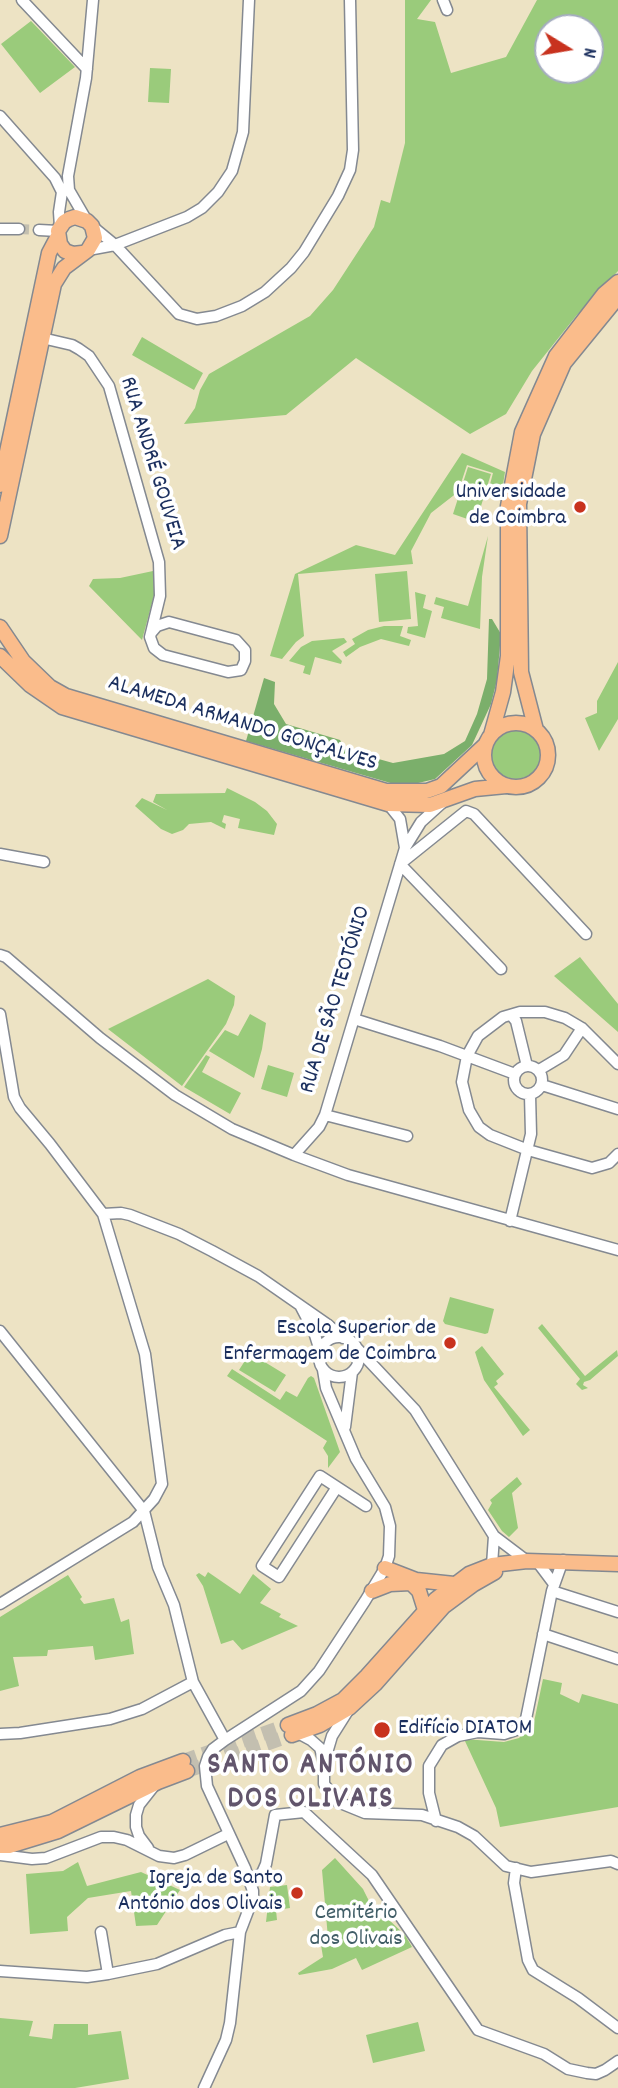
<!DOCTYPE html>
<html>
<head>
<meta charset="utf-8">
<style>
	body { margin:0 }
	#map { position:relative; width:618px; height:2088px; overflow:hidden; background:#ede3c4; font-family:Dekko,sans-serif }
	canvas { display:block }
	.north { position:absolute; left:534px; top:14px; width:70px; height:70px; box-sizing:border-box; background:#fff; border:2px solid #a4acbf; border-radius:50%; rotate:101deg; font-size:19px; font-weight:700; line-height:28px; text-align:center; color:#1b2f5e }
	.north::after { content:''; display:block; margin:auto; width:24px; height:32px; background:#c8321e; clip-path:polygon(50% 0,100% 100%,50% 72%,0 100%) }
</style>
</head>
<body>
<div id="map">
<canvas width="618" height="2088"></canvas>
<div class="north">N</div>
</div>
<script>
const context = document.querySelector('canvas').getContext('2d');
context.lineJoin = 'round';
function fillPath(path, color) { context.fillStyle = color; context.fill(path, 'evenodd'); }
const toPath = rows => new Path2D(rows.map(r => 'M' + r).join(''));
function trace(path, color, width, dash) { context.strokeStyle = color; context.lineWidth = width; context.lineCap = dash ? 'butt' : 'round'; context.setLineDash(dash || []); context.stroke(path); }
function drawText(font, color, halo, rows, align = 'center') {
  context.font = font + ' Dekko,sans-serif'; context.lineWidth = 7; context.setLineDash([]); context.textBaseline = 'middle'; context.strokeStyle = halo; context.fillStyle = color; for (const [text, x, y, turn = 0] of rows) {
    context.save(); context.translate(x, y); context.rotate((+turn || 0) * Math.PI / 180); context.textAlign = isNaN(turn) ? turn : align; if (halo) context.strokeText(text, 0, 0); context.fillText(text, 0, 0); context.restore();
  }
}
const green = toPath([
	[405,0,431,0,417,19,435,22,451,73,506,57,537,0,618,0,618,271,576,316,532,371,506,414,470,434,356,358,286,415,184,424,195,408,200,390,209,374,310,316,333,290,374,227,381,200,390,203,405,143],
	[548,28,590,28,590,70,548,70],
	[31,21,75,67,40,93,1,44],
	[150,68,171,69,169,103,148,102],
	[142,337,203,373,194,390,132,355],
	[462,453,505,472,502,491,489,488,493,473,467,465,458,492,431,513,411,551,413,564,298,574,304,636,296,642,282,659,270,656,295,574,356,545,395,555],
	[468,467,491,474,476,522,453,514],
	[488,536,482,577,480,629,441,618,444,607,434,604,436,597,468,606],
	[153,571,155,592,142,640,89,586,93,579,120,578],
	[407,571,411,619,379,622,375,574],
	[415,592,426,595,423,608,432,611,425,638,407,633,408,627,418,626],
	[384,626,403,626,400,636,411,640,409,646,381,639,360,647,346,657,343,652,355,644,352,639,368,630],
	[344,638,347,642,332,651,342,661,341,664,315,657,310,675,303,673,305,666,289,661,301,647,312,641],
	[618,662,618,719,599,751,585,718,597,713,597,701],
	'491 754a25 25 0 1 1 50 0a25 25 0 1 1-50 0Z',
	[227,788,255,802,267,811,277,824,274,835,238,828,240,819,224,815,222,822,226,824,225,829,211,822,189,824,183,830,172,834,161,829,135,806,142,798,167,810,153,802,156,794,225,793],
	[580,957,618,1004,618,1032,554,976],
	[208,979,235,996,234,1005,226,1024,182,1086,108,1029],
	[250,1014,266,1023,262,1049,254,1078,209,1051,225,1030,238,1036],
	[206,1055,210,1057,202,1072,241,1093,230,1114,184,1087],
	[268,1065,294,1073,287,1097,261,1089],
	[450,1297,494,1309,488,1333,485,1334,445,1324,443,1321],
	[542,1324,585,1376,617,1350,618,1356,590,1380,584,1382,583,1385,588,1388,582,1390,576,1384,580,1379,538,1328],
	[482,1346,504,1374,496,1381,498,1384,494,1387,530,1430,523,1436,484,1380,475,1352],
	[250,1353,286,1375,275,1392,239,1370],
	[232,1369,280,1400,286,1391,297,1397,308,1378,311,1376,314,1378,340,1452,328,1468,328,1456,323,1448,327,1441,227,1376],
	[517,1477,522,1484,512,1493,518,1528,509,1537,502,1531,488,1510,492,1503,490,1500],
	[208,1572,240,1594,253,1574,271,1589,260,1603,281,1614,279,1617,298,1626,242,1650,233,1640,221,1644,203,1586,196,1575,199,1573,205,1577],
	[68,1575,82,1597,80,1599,84,1604,114,1598,121,1622,129,1619,134,1654,95,1660,93,1646,48,1650,47,1656,13,1657,19,1686,0,1691,0,1617],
	[543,1679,562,1683,560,1694,579,1703,582,1694,618,1704,618,1807,500,1827,496,1808,464,1739,504,1742,519,1738,534,1722],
	[335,1858,363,1889,369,1901,405,1935,412,1947,362,1970,356,1958,332,1969,299,1975,298,1973,323,1957,320,1939,328,1938,322,1870],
	[78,1862,87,1886,141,1872,180,1890,157,1925,136,1926,131,1891,88,1898,67,1917,68,1931,30,1934,26,1874,63,1871],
	[287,1885,290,1908,276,1910,277,1920,266,1922,270,1887],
	[0,2018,33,2021,29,2036,52,2039,54,2024,88,2024,88,2035,121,2031,129,2079,75,2088,0,2088],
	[418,2022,425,2051,373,2063,366,2035]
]);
const forest = toPath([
	[489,619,492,619,501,634,497,680,491,704,472,745,435,779,414,784,394,784,246,741,264,678,275,682,274,704,286,724,340,740,346,750,393,763,444,754,465,741,477,714,487,679]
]);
const minorTunnel = toPath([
	[19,229,39,230]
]);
const majorTunnel = toPath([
	[183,1761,288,1725],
	[187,1771,292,1735]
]);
const minor = toPath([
	[22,0,87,69],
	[443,0,447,10],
	[0,116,55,178,62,192,59,212,60,227],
	[87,221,69,190,68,176,86,78,93,0],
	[92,226,115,245,179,314,197,319,216,316,242,306,265,292,291,268,304,252,338,196,350,170,353,150,350,0],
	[0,229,19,229],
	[39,230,58,231],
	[88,250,115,245,187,217,202,208,218,192,232,171,243,132,249,0],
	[42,338,72,345,79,349,89,356,109,386,159,562,160,596,151,633,150,637,154,648,163,655,228,672,241,670,245,661,245,650,236,640,169,622,157,626,151,633],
	[388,804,400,819,405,848],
	[0,854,44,862],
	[0,955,6,957,100,1038,175,1095,232,1129,294,1155,348,1175,618,1250],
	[501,969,400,864,466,811,474,814,586,934],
	[0,1014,14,1097,20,1108,50,1144,103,1214,145,1354,162,1484,154,1499,133,1522,0,1604],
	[511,1015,516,1021,527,1066],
	[354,1019,440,1046,515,1074],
	[618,1064,582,1028,565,1018,545,1012,520,1012,503,1017,478,1036,467,1056,462,1082,469,1110,479,1127,490,1135,528,1150,592,1168,609,1163,618,1154],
	'514 1080a14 14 0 1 1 28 0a14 14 0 1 1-28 0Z',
	[539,1070,564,1055,582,1028],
	[542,1085,618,1109],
	[325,1115,407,1136],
	[294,1155,319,1127,325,1115,405,848,421,822,442,803],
	[103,1214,121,1213,130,1215,179,1234,212,1251,258,1276,327,1324,343,1338],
	[510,1221,531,1134,530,1095],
	[301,1307,314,1332,320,1351],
	[0,1331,144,1511,158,1567,174,1605,193,1682,225,1740],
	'319 1357a20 20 0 1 1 40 0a20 20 0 1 1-40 0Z',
	[354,1345,415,1410,494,1536,527,1561],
	[345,1427,352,1372],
	[337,1487,279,1577,262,1566,320,1476,366,1506],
	[536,1560,554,1584],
	[492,1565,494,1536],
	[552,1591,618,1612],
	[543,1634,618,1659],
	[298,1733,311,1740,320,1748,324,1763,324,1784,338,1802,365,1813,422,1815,458,1827,474,1836,506,1866,531,1872,611,1861,618,1864],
	[0,1734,20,1733,110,1719,142,1709,193,1682],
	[324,1763,332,1736,349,1709],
	[436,1821,429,1793,429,1766,442,1745,458,1736,478,1732,504,1734,519,1729,526,1719,552,1591,563,1560],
	[148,1848,139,1836,136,1827,136,1815,139,1805,154,1786],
	[0,1855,32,1859,46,1858,101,1837,114,1837,127,1840,159,1856,174,1858,185,1855,228,1834],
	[516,1868,514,1883,528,1960,533,1970,578,1998,618,2028],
	[250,1881,262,1873,266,1864,275,1815,304,1812,372,1875,478,2030,544,2054,568,2069,587,2073,596,2074,605,2070,618,2061],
	[101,1932,108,1974],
	[0,1971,87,1977,108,1974,157,1964,225,1935,240,1932],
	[204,2088,226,2040,230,2023,240,1932,253,1898,253,1891,245,1868,207,1786,205,1766,208,1757,213,1749,225,1740,301,1691,319,1671,365,1601,385,1568,389,1556,390,1526,385,1507,356,1459,326,1388,323,1370]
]);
const major = toPath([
	[0,485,49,253,58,236],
	[0,536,54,284,64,268,88,250,95,238,92,226,87,221,75,217,69,219,64,222,58,231,60,244,65,251,73,254,82,253],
	[0,627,23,661,50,687,66,696,386,791,427,791,441,786,485,745],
	[0,656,30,685,62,707,388,804,430,805,475,789,506,786],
	'484 755a32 32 0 1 1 64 0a32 32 0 1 1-64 0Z',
	[536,730,521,672,519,504,533,434,564,363,618,297],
	[491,735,503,692,508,656,508,506,522,432,556,356,604,294,618,282],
	[385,1568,416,1580,454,1584],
	[372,1591,390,1584,411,1583,419,1591,425,1610],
	[288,1725,317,1714,343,1700,367,1676,436,1599,469,1574,492,1565,527,1561,618,1564],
	[292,1735,320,1725,349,1708,375,1684,443,1607,474,1584,495,1572],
	[0,1835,52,1822,140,1777,183,1761],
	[0,1846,9,1846,58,1831,158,1782,187,1771]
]);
const markers = [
	[580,507,7,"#c8321e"],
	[450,1343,7,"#c8321e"],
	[382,1730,9,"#c8321e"],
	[297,1893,7,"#c8321e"]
];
const streetNames = [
	["RUA ANDRÉ GOUVEIA",151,464,73],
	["ALAMEDA ARMANDO GONÇALVES",242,725,17],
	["RUA DE SÃO TEOTÓNIO",337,1000,-73]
];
const poiNames = [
	["Universidade",566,494],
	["de Coimbra",566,520],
	["Escola Superior de",436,1330],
	["Enfermagem de Coimbra",436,1356],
	["Edifício DIATOM",398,1730,"left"],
	["Igreja de Santo",283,1880],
	["António dos Olivais",283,1906]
];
const parkNames = [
	["Cemitério",356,1915],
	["dos Olivais",356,1941]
];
const districtNames = [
	["SANTO ANTÓNIO",311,1768],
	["DOS OLIVAIS",311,1802]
];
fillPath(green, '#9acb7b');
fillPath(forest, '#7baf6b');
trace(minorTunnel, '#c3bfb0', 10, [10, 5]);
trace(majorTunnel, '#c3bfb0', 14, [14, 7]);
trace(minor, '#848991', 13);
trace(major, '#848991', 17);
trace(minor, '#fff', 10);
trace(major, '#fabc8b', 14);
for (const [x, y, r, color] of markers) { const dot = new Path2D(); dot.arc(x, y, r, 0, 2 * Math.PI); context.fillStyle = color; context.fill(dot); trace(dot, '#fff', 2.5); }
drawText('23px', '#1b2f5e', '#fff', streetNames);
drawText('23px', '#1b2f5e', '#fff', poiNames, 'right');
drawText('23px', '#415e67', '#fff', parkNames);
context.letterSpacing = '2px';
drawText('bold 30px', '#62556c', '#fff', districtNames);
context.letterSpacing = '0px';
</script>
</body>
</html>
